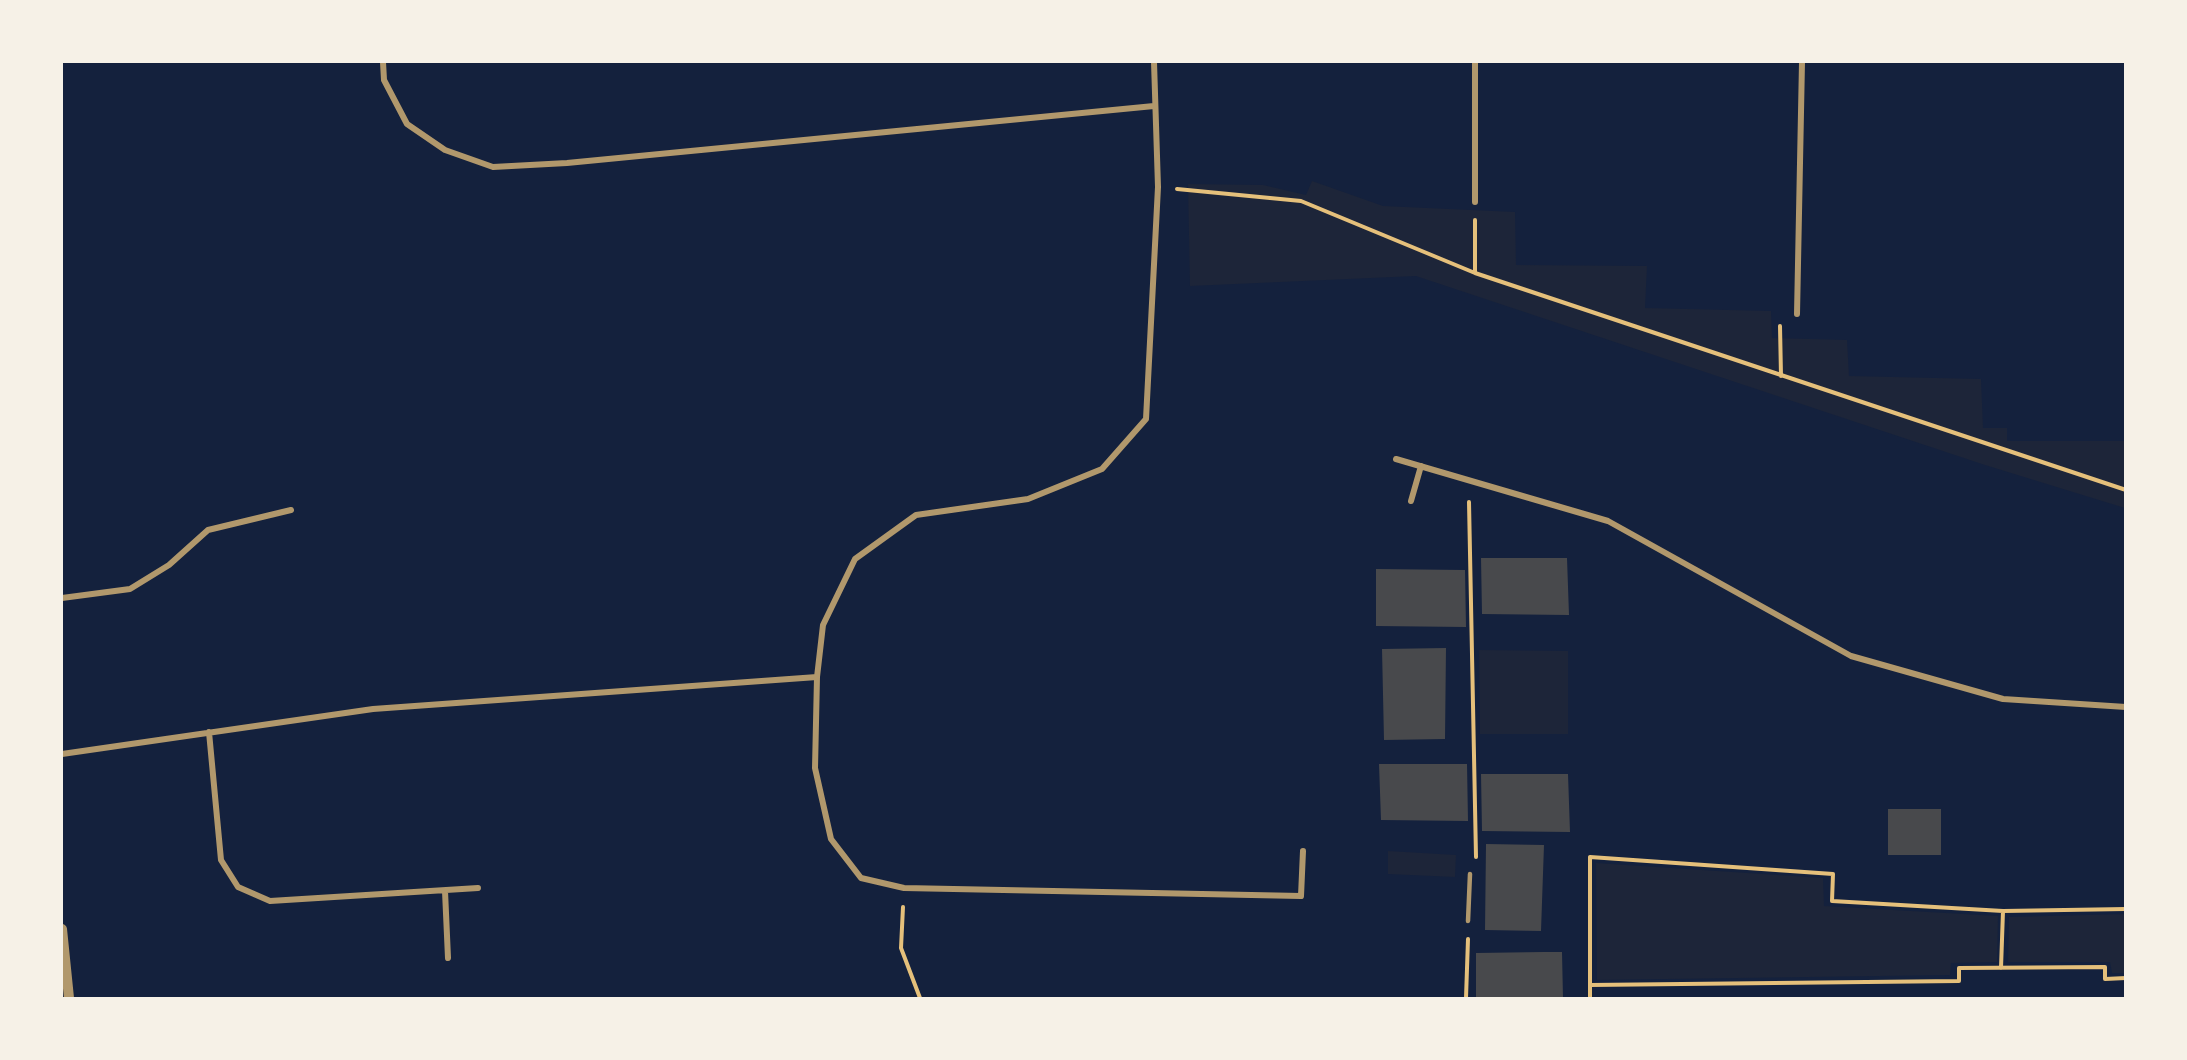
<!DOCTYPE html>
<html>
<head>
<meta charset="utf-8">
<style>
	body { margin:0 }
	#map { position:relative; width:2187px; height:1060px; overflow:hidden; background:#14213d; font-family:"PT Serif",serif }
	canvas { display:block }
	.frame { position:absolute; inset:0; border:63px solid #f6f1e7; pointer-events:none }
</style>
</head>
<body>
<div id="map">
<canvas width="2187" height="1060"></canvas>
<div class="frame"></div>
</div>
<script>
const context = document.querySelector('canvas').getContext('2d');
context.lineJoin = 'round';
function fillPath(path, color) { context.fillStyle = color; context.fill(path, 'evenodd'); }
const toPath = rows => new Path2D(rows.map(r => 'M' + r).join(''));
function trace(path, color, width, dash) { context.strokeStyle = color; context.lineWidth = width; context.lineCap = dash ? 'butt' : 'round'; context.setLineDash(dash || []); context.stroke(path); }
const green = toPath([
	[1312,181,1383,206,1515,212,1516,265,1647,266,1645,308,1771,311,1772,338,1847,340,1849,376,1981,379,1983,428,2007,428,2007,441,2125,441,2125,508,1985,465,1416,276,1190,286,1188,184,1263,185,1306,195],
	[1479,650,1568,651,1568,734,1480,734],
	[1388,851,1456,855,1455,877,1388,874],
	[1596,863,1823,878,1824,906,1998,916,1997,962,1951,963,1950,975,1597,980],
	[2125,914,2125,973,2112,973,2110,962,2008,962,2009,917]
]);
const building = toPath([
	[1481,558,1567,558,1569,615,1482,614],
	[1376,569,1465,570,1466,627,1376,626],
	[1446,648,1445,739,1384,740,1382,649],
	[1379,764,1467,764,1468,821,1381,820],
	[1481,774,1568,774,1570,832,1482,831],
	[1888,809,1941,809,1941,855,1888,855],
	[1486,844,1544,845,1541,931,1485,930],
	[1543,952,1562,952,1563,998,1476,998,1476,953]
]);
const path = toPath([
	[1177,189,1301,201,1475,273,2126,490],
	[1475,220,1475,273],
	[1780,326,1781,376],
	[1469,502,1476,857],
	[903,907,901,948,920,998],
	[2126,909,2003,911,1832,901,1833,874,1590,857,1590,985,1959,981,1959,968,2105,967,2105,979,2126,978],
	[2001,968,2003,911],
	[1466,998,1468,939],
	[1590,998,1590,985]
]);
const service = toPath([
	[1468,921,1470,874]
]);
const minor = toPath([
	[383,62,384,80,407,124,445,150,493,167,567,163,1154,106],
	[1154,62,1158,187,1146,419,1102,469,1028,499,916,515,855,559,823,625,817,677,815,768,831,839,861,878,904,888,1301,896,1303,851],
	[1475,202,1475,62],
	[1797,314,1802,62],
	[1396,459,1608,521,1851,656,2003,699,2126,707],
	[1411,501,1421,466],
	[62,598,130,589,169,565,208,530,291,510],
	[209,732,221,860,238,887,270,901,478,888],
	[62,754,373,709,817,677],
	[445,891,448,958]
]);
const tertiary = toPath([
	[62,929,69,998]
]);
fillPath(green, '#1d2539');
fillPath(building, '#48494c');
trace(path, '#e5c07b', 4);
trace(service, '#b1986c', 4.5);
trace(minor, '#b1986c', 6);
trace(tertiary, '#b1986c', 10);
</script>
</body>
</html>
